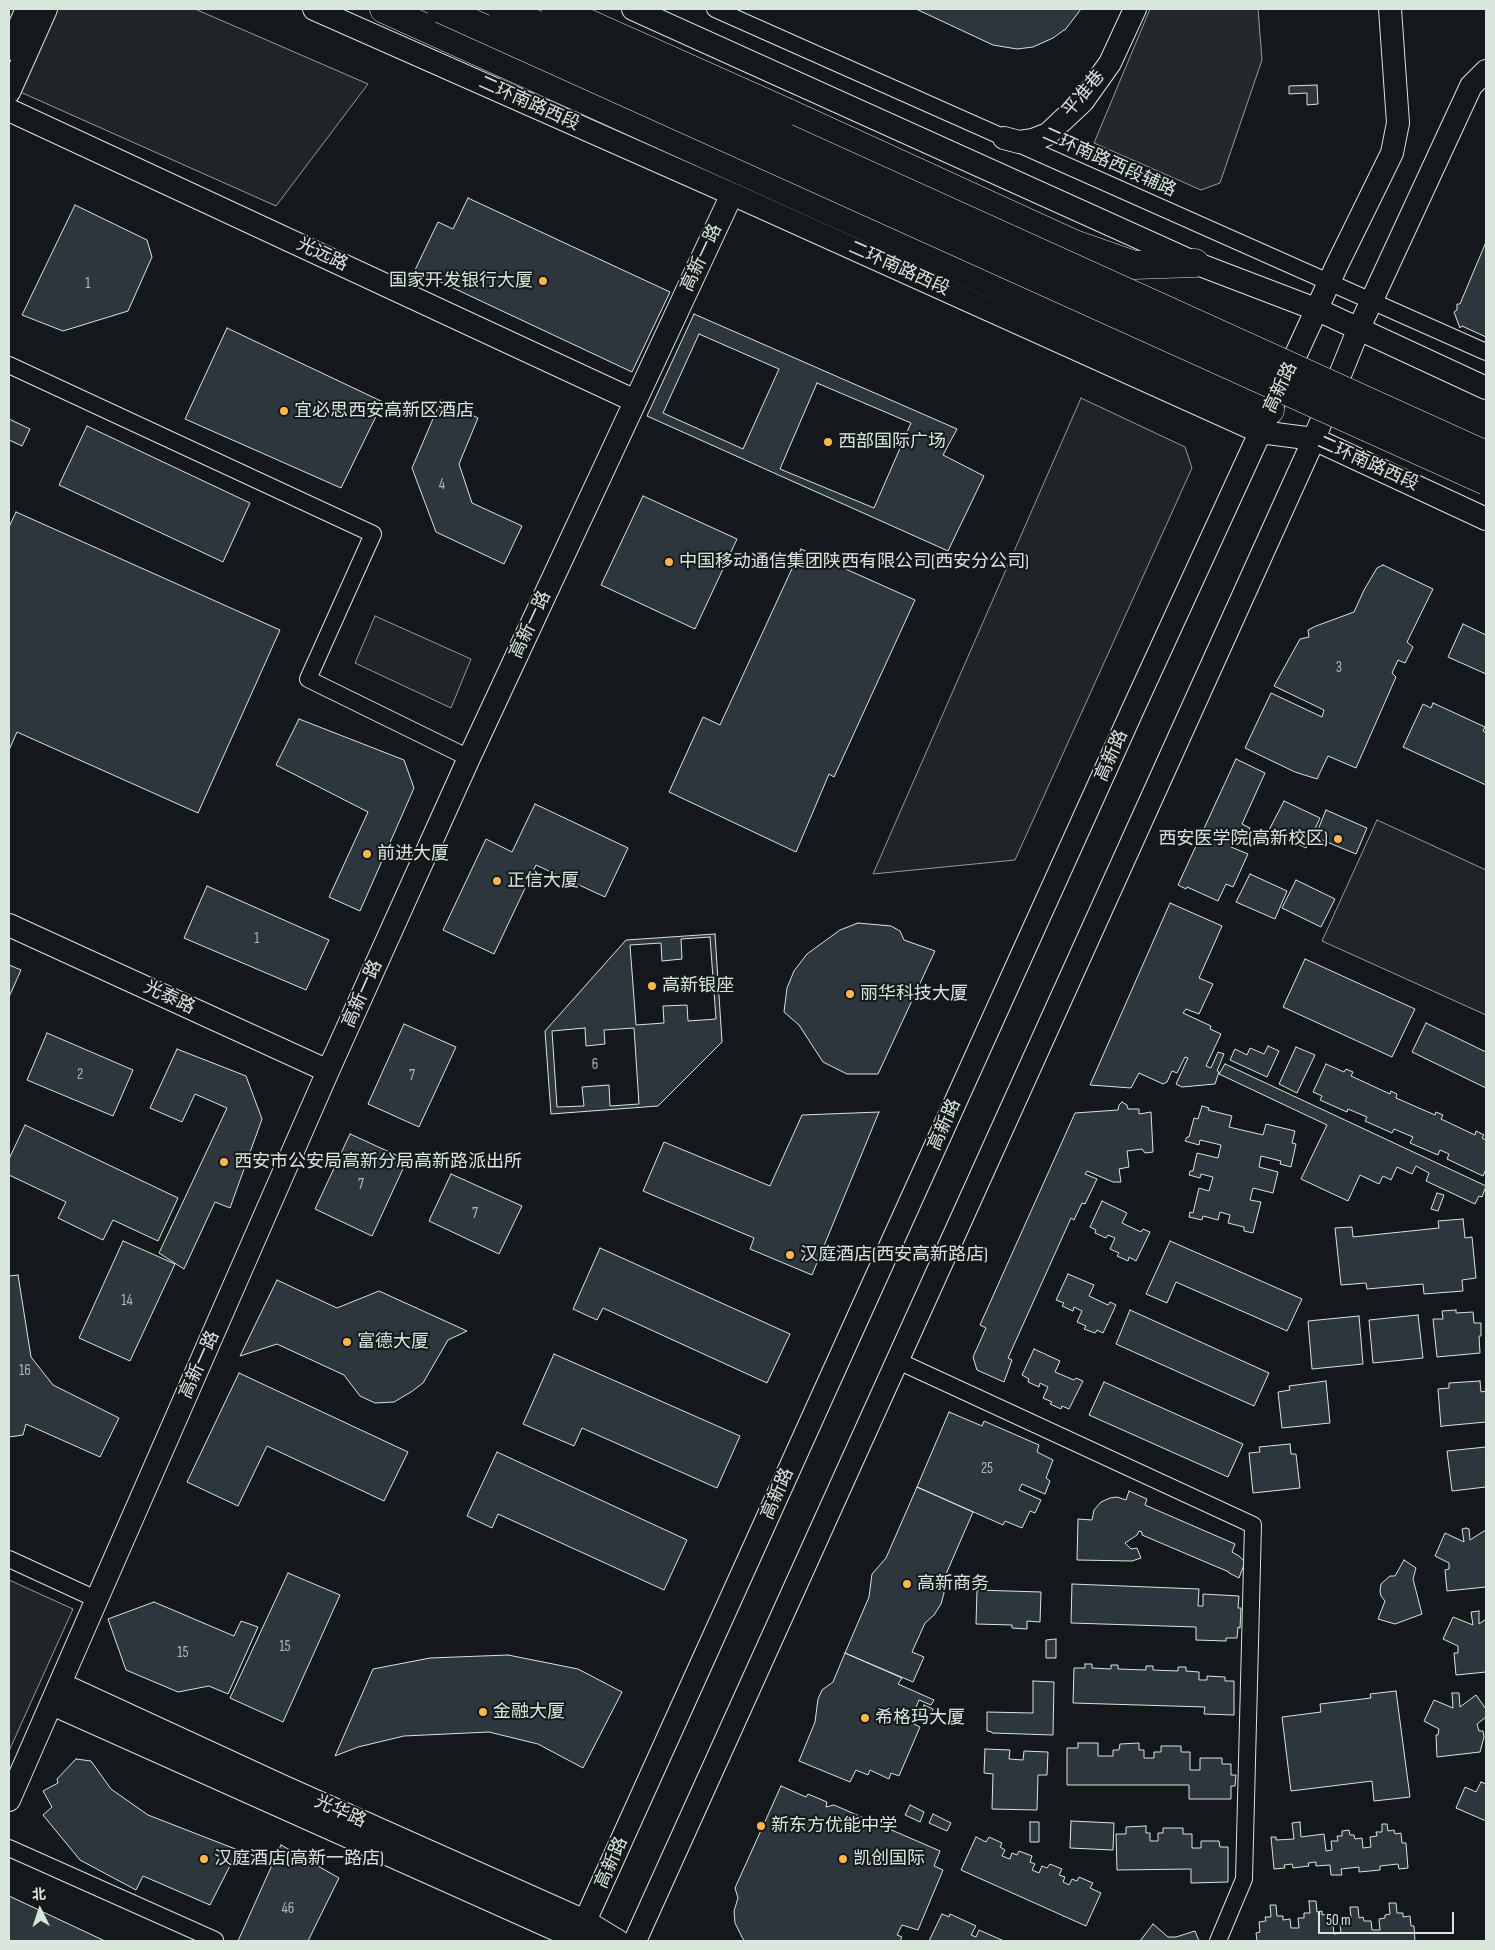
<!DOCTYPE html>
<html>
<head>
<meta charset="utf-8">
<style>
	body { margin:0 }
	#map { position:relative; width:1495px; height:1950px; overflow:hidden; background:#14181c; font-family:"Sofia Sans Condensed","Noto Sans SC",sans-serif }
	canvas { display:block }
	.frame { position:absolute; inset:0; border:10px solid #d8e6dc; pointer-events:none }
	.north { position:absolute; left:15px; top:1885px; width:50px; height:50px; -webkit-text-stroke:4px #14181c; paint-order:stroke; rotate:356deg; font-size:14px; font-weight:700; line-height:20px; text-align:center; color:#d8e6dc }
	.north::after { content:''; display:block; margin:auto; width:18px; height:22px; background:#d8e6dc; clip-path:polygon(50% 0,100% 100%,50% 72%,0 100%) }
	.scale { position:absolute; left:1318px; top:1912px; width:136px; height:22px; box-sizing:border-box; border:2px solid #d8e6dc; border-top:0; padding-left:6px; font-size:15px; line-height:18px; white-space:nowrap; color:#d8e6dc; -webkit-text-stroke:4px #14181c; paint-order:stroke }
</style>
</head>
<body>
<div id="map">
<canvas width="1495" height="1950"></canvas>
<div class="frame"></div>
<div class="north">北</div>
<div class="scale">50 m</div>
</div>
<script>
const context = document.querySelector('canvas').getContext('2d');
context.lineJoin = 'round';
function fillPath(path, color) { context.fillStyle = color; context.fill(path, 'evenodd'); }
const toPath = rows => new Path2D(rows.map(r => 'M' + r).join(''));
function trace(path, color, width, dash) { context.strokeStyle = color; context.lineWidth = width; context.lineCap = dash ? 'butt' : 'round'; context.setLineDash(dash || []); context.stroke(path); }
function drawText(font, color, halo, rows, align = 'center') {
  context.font = font + ' "Sofia Sans Condensed","Noto Sans SC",sans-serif'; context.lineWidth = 4; context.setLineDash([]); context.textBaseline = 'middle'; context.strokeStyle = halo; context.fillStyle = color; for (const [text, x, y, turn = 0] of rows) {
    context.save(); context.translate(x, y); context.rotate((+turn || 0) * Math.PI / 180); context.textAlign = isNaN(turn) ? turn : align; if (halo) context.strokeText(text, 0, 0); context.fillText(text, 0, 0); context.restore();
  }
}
const green = toPath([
	[9,9,195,9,368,84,276,206,9,87,9,9],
	[1081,398,1185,447,1192,468,1015,860,873,874,1081,398],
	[375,616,471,659,451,708,355,663,375,616],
	[1377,820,1486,870,1486,1015,1322,941,1377,820],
	[9,1580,73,1609,9,1751,9,1580]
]);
const parking = toPath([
	[1150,9,1258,9,1262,60,1220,183,1201,190,1094,143,1150,9]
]);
const building = toPath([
	[916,9,1081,9,1065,30,1064,30,1053,38,1033,47,1017,49,993,45,916,9],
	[1317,85,1318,104,1307,105,1307,93,1289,94,1289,86,1317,85],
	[468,198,670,292,632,372,415,270,438,222,453,229,468,198],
	[75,205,147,240,152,257,128,311,63,331,22,315,75,205],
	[1486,242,1486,337,1462,326,1460,328,1454,312,1457,310,1457,304,1460,304,1486,242],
	[694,314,957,429,943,455,984,476,948,551,647,416,694,314],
	[227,328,383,402,341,488,185,419,227,328],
	[699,334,779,369,743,449,663,413,699,334],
	[817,383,911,423,874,508,780,469,817,383],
	[441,400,478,418,459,464,472,503,522,526,504,564,436,532,412,468,441,400],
	[9,419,30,429,22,446,9,440,9,419],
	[87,426,250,503,223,562,59,485,87,426],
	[643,496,737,539,695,629,601,585,643,496],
	[16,512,280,630,198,813,17,732,9,750,9,527,16,512],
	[801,549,915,600,834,777,829,774,796,852,669,792,703,717,720,725,801,549],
	[1383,565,1433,589,1407,642,1413,647,1405,663,1398,660,1392,673,1396,677,1356,768,1328,756,1317,779,1295,772,1245,748,1271,693,1322,717,1324,710,1274,686,1300,639,1309,637,1308,630,1316,626,1354,612,1364,590,1377,568,1383,565],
	[1463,624,1486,635,1486,674,1448,657,1463,624],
	[1433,703,1485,727,1483,731,1486,733,1486,785,1403,747,1423,704,1431,708,1433,703],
	[299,719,404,760,414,788,360,911,329,897,368,812,276,765,299,719],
	[1236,759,1265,773,1242,824,1250,828,1247,835,1239,832,1231,847,1248,854,1233,887,1226,884,1218,901,1187,887,1186,889,1178,885,1236,759],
	[1284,801,1320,818,1306,848,1269,830,1284,801],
	[535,804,628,848,605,897,536,865,494,954,443,930,486,839,512,852,535,804],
	[1326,810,1367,828,1356,854,1315,837,1326,810],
	[1250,874,1287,891,1275,919,1236,902,1250,874],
	[1296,880,1335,899,1321,927,1282,908,1296,880],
	[207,886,329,940,306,990,184,938,207,886],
	[1170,903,1222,926,1199,978,1213,984,1199,1014,1186,1009,1183,1013,1211,1026,1210,1029,1221,1034,1206,1066,1211,1068,1218,1052,1224,1054,1217,1071,1219,1072,1215,1084,1182,1087,1176,1084,1188,1058,1185,1057,1177,1073,1172,1071,1167,1082,1163,1084,1139,1073,1131,1088,1090,1085,1170,903],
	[858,923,891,926,900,931,904,940,935,951,878,1074,847,1074,823,1062,799,1025,784,1012,787,988,794,971,807,954,840,930,858,923],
	[715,934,722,1042,658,1106,551,1114,545,1031,626,940,715,934],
	[710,937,716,1019,688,1021,687,1005,663,1006,664,1023,636,1025,630,945,661,943,662,961,682,959,681,939,710,937],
	[1305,959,1415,1009,1392,1057,1283,1007,1305,959],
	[9,965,21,970,9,997,9,965],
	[1426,1023,1486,1052,1486,1088,1412,1052,1426,1023],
	[404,1024,456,1047,419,1127,368,1104,404,1024],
	[585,1028,586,1046,605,1044,604,1030,634,1028,639,1104,610,1106,609,1085,582,1087,584,1106,557,1107,552,1031,585,1028],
	[47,1033,133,1070,113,1116,27,1080,47,1033],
	[1268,1046,1279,1051,1267,1077,1230,1060,1235,1049,1247,1055,1250,1048,1264,1054,1268,1046],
	[1296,1047,1315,1055,1297,1093,1279,1084,1296,1047],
	[177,1049,246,1076,262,1119,230,1208,215,1202,184,1269,159,1253,227,1108,195,1094,182,1122,150,1108,177,1049],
	[1225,1064,1486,1186,1482,1197,1479,1196,1475,1204,1426,1181,1429,1173,1416,1166,1412,1174,1397,1167,1391,1180,1383,1176,1379,1184,1360,1175,1348,1201,1301,1179,1327,1125,1219,1074,1225,1064],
	[1326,1064,1344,1072,1346,1069,1353,1072,1351,1076,1390,1094,1391,1091,1397,1094,1396,1098,1435,1115,1436,1112,1443,1115,1441,1119,1475,1135,1476,1131,1484,1135,1482,1138,1486,1140,1486,1169,1483,1176,1447,1159,1449,1154,1440,1150,1438,1155,1410,1143,1413,1137,1394,1129,1392,1133,1365,1121,1367,1117,1348,1109,1347,1112,1320,1100,1322,1096,1313,1092,1326,1064],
	[1122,1102,1127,1105,1128,1109,1139,1109,1139,1114,1151,1112,1153,1152,1145,1153,1142,1149,1127,1151,1129,1167,1119,1169,1121,1182,1113,1182,1087,1171,1085,1174,1097,1179,1085,1204,1082,1203,1074,1220,1071,1218,1008,1358,1012,1360,1004,1382,977,1370,973,1357,986,1328,980,1325,1075,1113,1118,1110,1119,1105,1122,1102],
	[1202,1106,1209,1108,1208,1110,1232,1116,1229,1127,1263,1135,1266,1124,1295,1131,1292,1143,1296,1144,1291,1167,1280,1164,1281,1161,1261,1156,1259,1167,1278,1172,1273,1193,1253,1188,1250,1200,1261,1202,1253,1233,1244,1231,1244,1227,1228,1223,1230,1215,1220,1212,1218,1220,1203,1216,1202,1220,1189,1217,1190,1212,1193,1213,1199,1188,1209,1191,1213,1177,1201,1174,1200,1178,1189,1175,1190,1171,1193,1171,1197,1153,1218,1158,1221,1145,1200,1140,1199,1145,1185,1141,1187,1137,1189,1137,1194,1118,1198,1119,1202,1106],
	[879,1112,812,1275,750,1249,754,1238,643,1191,664,1142,770,1186,802,1115,879,1112],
	[25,1125,178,1198,158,1241,113,1220,103,1240,58,1218,66,1202,9,1175,9,1159,25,1125],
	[350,1134,407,1160,372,1236,315,1209,350,1134],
	[451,1174,522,1206,499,1254,429,1221,451,1174],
	[1437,1193,1444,1195,1438,1211,1431,1209,1437,1193],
	[1102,1201,1127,1213,1122,1223,1141,1232,1143,1229,1150,1232,1136,1261,1129,1257,1128,1261,1117,1256,1119,1253,1110,1249,1115,1238,1108,1235,1106,1238,1095,1233,1096,1230,1090,1227,1102,1201],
	[1463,1219,1465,1238,1472,1237,1476,1278,1462,1280,1463,1291,1424,1294,1423,1284,1367,1289,1366,1283,1341,1285,1335,1228,1352,1227,1353,1237,1439,1228,1438,1221,1463,1219],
	[123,1241,175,1264,130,1361,79,1338,123,1241],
	[1170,1241,1302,1299,1287,1331,1176,1282,1167,1303,1146,1294,1170,1241],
	[600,1248,790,1334,767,1383,603,1308,597,1320,573,1309,600,1248],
	[1068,1274,1094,1285,1089,1296,1108,1305,1110,1302,1116,1305,1103,1333,1097,1330,1095,1333,1084,1329,1086,1326,1077,1322,1082,1311,1074,1307,1073,1311,1062,1306,1064,1303,1056,1300,1068,1274],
	[18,1275,31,1357,53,1385,119,1418,100,1457,26,1424,23,1435,9,1437,9,1276,18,1275],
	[277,1280,337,1308,379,1291,467,1331,448,1340,423,1383,411,1392,394,1402,375,1403,360,1396,344,1375,277,1344,240,1356,277,1280],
	[1130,1310,1269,1373,1254,1406,1116,1344,1130,1310],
	[1456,1310,1456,1313,1473,1312,1474,1323,1481,1323,1481,1336,1479,1336,1480,1353,1437,1357,1433,1319,1443,1319,1442,1311,1456,1310],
	[1418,1315,1423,1358,1373,1363,1369,1320,1418,1315],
	[1359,1316,1363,1364,1312,1369,1308,1321,1359,1316],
	[1034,1349,1060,1361,1055,1372,1074,1380,1076,1378,1083,1381,1069,1409,1062,1406,1061,1409,1050,1404,1052,1402,1043,1398,1048,1387,1040,1383,1039,1387,1028,1382,1029,1379,1022,1375,1034,1349],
	[554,1354,740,1436,717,1488,582,1428,574,1446,523,1424,554,1354],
	[239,1373,408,1452,384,1501,267,1446,238,1506,187,1482,239,1373],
	[1326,1381,1330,1423,1282,1428,1278,1392,1290,1390,1289,1386,1326,1381],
	[1480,1381,1481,1392,1486,1391,1486,1422,1443,1426,1441,1427,1438,1389,1449,1388,1449,1383,1480,1381],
	[1104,1382,1243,1444,1228,1477,1089,1415,1104,1382],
	[949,1412,982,1426,984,1421,1039,1445,1037,1452,1053,1460,1046,1478,1050,1481,1045,1494,1022,1484,1019,1490,1041,1500,1035,1513,1030,1511,1022,1528,1005,1521,1003,1525,917,1487,949,1412],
	[1290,1444,1291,1454,1296,1454,1300,1488,1253,1493,1249,1453,1260,1452,1259,1447,1290,1444],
	[1486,1447,1486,1487,1452,1491,1447,1451,1486,1447],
	[497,1452,687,1540,664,1590,498,1514,492,1528,467,1516,497,1452],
	[917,1487,973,1512,943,1581,944,1593,941,1604,934,1615,925,1623,912,1652,924,1657,913,1682,845,1653,869,1597,872,1574,886,1558,917,1487],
	[1129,1491,1147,1499,1145,1505,1235,1544,1232,1552,1239,1556,1245,1562,1239,1578,1229,1573,1229,1572,1142,1535,1142,1532,1139,1531,1137,1535,1125,1543,1131,1549,1137,1548,1141,1558,1132,1561,1077,1560,1078,1519,1092,1520,1094,1510,1101,1502,1110,1498,1117,1497,1126,1500,1129,1491],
	[1466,1528,1469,1529,1470,1540,1484,1531,1486,1531,1486,1587,1447,1591,1445,1570,1449,1569,1449,1563,1435,1556,1445,1533,1464,1542,1462,1529,1466,1528],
	[1404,1560,1416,1568,1413,1579,1422,1614,1395,1624,1378,1619,1385,1601,1381,1596,1380,1591,1381,1584,1390,1576,1395,1576,1404,1560],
	[288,1573,340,1595,283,1722,230,1698,288,1573],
	[1072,1584,1199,1589,1198,1606,1203,1606,1203,1594,1239,1596,1238,1608,1241,1608,1240,1628,1238,1627,1237,1638,1226,1638,1226,1641,1196,1640,1196,1627,1071,1623,1072,1584],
	[977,1590,1041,1592,1040,1622,1027,1621,1027,1629,1012,1628,1012,1625,976,1624,977,1590],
	[154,1602,234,1636,241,1621,258,1627,228,1694,209,1686,178,1692,126,1670,108,1619,154,1602],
	[1479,1611,1479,1624,1486,1619,1486,1672,1456,1675,1454,1653,1458,1653,1458,1646,1443,1639,1453,1617,1473,1625,1471,1612,1479,1611],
	[1056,1639,1056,1658,1046,1658,1046,1640,1056,1639],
	[845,1653,902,1678,898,1684,934,1700,931,1705,919,1700,912,1717,916,1719,914,1724,920,1727,899,1776,891,1773,889,1779,870,1770,868,1775,856,1770,850,1782,799,1761,815,1722,818,1699,822,1690,833,1682,845,1653],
	[508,1655,578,1669,622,1692,583,1768,538,1744,489,1732,404,1736,358,1747,335,1756,373,1669,430,1658,508,1655],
	[1085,1664,1092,1664,1092,1668,1111,1669,1111,1665,1118,1665,1118,1669,1146,1670,1146,1666,1153,1666,1153,1670,1178,1671,1178,1667,1186,1667,1186,1671,1199,1672,1199,1680,1207,1680,1207,1676,1225,1677,1225,1681,1234,1681,1234,1715,1204,1714,1205,1707,1073,1703,1074,1668,1085,1668,1085,1664],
	[1033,1681,1054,1682,1053,1735,992,1733,992,1732,987,1731,987,1712,1033,1713,1033,1681],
	[1396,1691,1410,1797,1374,1801,1372,1781,1291,1791,1282,1717,1321,1712,1320,1704,1371,1698,1370,1694,1396,1691],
	[1452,1693,1459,1693,1460,1707,1476,1695,1486,1709,1486,1717,1477,1724,1479,1731,1483,1731,1484,1737,1480,1752,1437,1757,1436,1735,1438,1735,1439,1729,1424,1721,1434,1700,1453,1708,1452,1693],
	[924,1705,933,1709,929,1718,920,1715,924,1705],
	[1078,1743,1098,1743,1098,1756,1113,1756,1113,1750,1119,1750,1120,1744,1139,1743,1139,1750,1144,1750,1144,1758,1154,1758,1154,1752,1161,1752,1161,1746,1181,1746,1181,1752,1190,1752,1190,1770,1200,1770,1200,1758,1222,1758,1222,1764,1231,1764,1231,1775,1236,1775,1235,1786,1231,1786,1231,1799,1189,1799,1189,1785,1067,1785,1067,1748,1078,1748,1078,1743],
	[985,1749,1010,1750,1009,1759,1023,1760,1024,1751,1048,1752,1047,1775,1038,1775,1037,1810,992,1809,993,1774,984,1773,985,1749],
	[76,1759,91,1761,111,1789,148,1815,238,1850,210,1905,143,1876,136,1890,80,1860,43,1815,52,1807,43,1791,58,1783,57,1779,76,1759],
	[1481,1782,1486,1784,1486,1821,1456,1808,1465,1787,1476,1792,1481,1782],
	[781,1786,806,1797,808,1794,827,1802,826,1807,834,1805,940,1851,934,1866,943,1870,918,1930,902,1925,897,1935,902,1937,900,1941,745,1941,743,1939,735,1923,734,1911,738,1898,735,1888,781,1786],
	[910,1805,924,1812,920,1822,905,1815,910,1805],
	[933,1814,951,1823,947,1831,929,1823,933,1814],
	[1071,1821,1114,1823,1113,1850,1070,1848,1071,1821],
	[1030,1822,1039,1822,1039,1842,1030,1842,1030,1822],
	[1300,1822,1301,1837,1324,1834,1326,1851,1332,1850,1331,1841,1338,1841,1337,1836,1342,1836,1342,1831,1349,1830,1350,1835,1354,1835,1355,1839,1362,1838,1363,1848,1371,1847,1370,1837,1377,1836,1376,1832,1382,1832,1382,1824,1387,1824,1388,1831,1394,1830,1395,1834,1401,1833,1402,1843,1406,1843,1408,1868,1399,1869,1398,1864,1380,1866,1380,1870,1359,1872,1359,1867,1341,1869,1342,1875,1331,1875,1330,1865,1316,1866,1316,1862,1308,1863,1309,1866,1293,1868,1292,1864,1284,1865,1285,1868,1274,1869,1271,1837,1276,1837,1276,1840,1294,1839,1292,1823,1300,1822],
	[1146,1826,1146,1833,1150,1833,1150,1841,1158,1841,1158,1833,1163,1833,1163,1828,1183,1828,1183,1834,1192,1834,1192,1848,1201,1848,1201,1841,1219,1841,1220,1847,1228,1847,1228,1882,1191,1883,1191,1869,1117,1870,1116,1834,1126,1834,1126,1827,1146,1826],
	[976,1837,986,1842,989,1837,1002,1843,1000,1847,1005,1850,1002,1856,1010,1859,1012,1853,1017,1855,1019,1851,1032,1856,1030,1862,1035,1864,1032,1870,1039,1873,1042,1866,1047,1868,1050,1864,1062,1869,1059,1875,1065,1877,1063,1882,1069,1885,1072,1879,1077,1881,1079,1877,1093,1883,1090,1888,1101,1893,1086,1926,961,1870,976,1837],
	[281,1845,339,1878,308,1941,238,1941,281,1845],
	[9,1896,105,1941,9,1941,9,1896],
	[1309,1901,1316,1901,1317,1912,1322,1911,1322,1915,1329,1914,1330,1924,1333,1924,1334,1934,1341,1933,1340,1924,1346,1923,1346,1919,1351,1918,1350,1907,1358,1907,1359,1918,1363,1917,1364,1921,1371,1921,1372,1930,1380,1930,1379,1919,1385,1918,1385,1915,1390,1914,1389,1903,1396,1903,1397,1913,1403,1913,1403,1917,1410,1916,1411,1926,1414,1926,1415,1941,1257,1941,1256,1933,1260,1932,1259,1922,1266,1921,1265,1917,1271,1917,1270,1905,1276,1905,1277,1916,1283,1916,1283,1920,1290,1919,1291,1928,1299,1928,1298,1918,1304,1918,1304,1913,1310,1913,1309,1901],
	[942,1914,949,1917,950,1914,976,1926,971,1935,976,1937,979,1930,1004,1941,929,1941,942,1914],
	[1153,1924,1168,1937,1176,1937,1195,1931,1199,1941,1140,1941,1153,1924]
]);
const street = toPath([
	[715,9,1486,352],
	[9,365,373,534,308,679,469,758],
	[896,1360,1253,1525,1244,1879,1218,1941],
	[9,1559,98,1600],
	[9,1848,215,1940]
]);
const secondary = toPath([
	[314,9,732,194,1260,432,1314,439,1486,519],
	[633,9,1195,263,1318,310,1486,388],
	[9,49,27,9],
	[9,92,46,9],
	[9,110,635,401],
	[1004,138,1019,142,1033,140,1048,134,1083,101,1110,63,1135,9],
	[9,925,328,1071],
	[61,1684,282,1786,585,1921,618,1941],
	[52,1704,577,1939,587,1941],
	[9,1800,328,1071,469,758,732,194],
	[576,1941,1134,707,1337,265,1392,153,1398,123,1390,9],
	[635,1941,1314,439,1359,328,1471,86,1486,71]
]);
const highway = toPath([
	[384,9,1270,410],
	[786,112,1074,244,1134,265,1195,263]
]);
const highwayBridge = toPath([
	[441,9,1486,481],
	[502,9,1486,455],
	[556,9,786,112]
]);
const markers = [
	[543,281,5,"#ffb74d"],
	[284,411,5,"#ffb74d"],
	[828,442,5,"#ffb74d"],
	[669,562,5,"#ffb74d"],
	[1338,839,5,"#ffb74d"],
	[367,854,5,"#ffb74d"],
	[497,881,5,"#ffb74d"],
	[652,986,5,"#ffb74d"],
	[850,994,5,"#ffb74d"],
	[224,1162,5,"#ffb74d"],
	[790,1255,5,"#ffb74d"],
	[347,1342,5,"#ffb74d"],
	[907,1584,5,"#ffb74d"],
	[483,1712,5,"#ffb74d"],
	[865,1718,5,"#ffb74d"],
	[761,1826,5,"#ffb74d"],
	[204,1859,5,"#ffb74d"],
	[843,1859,5,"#ffb74d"]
];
const numberNames = [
	["1",88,284],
	["4",442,485],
	["3",1339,668],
	["1",257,939],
	["6",595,1065],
	["2",80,1075],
	["7",412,1076],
	["7",361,1185],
	["7",475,1214],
	["14",127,1301],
	["16",25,1371],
	["25",987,1469],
	["15",285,1647],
	["15",183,1653],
	["46",288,1909]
];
const streetNames = [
	["平准巷",1084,94,-50],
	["二环南路西段",529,104,24],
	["二环南路西段辅路",1109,163,24],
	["光远路",322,255,25],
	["高新一路",702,258,-65],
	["二环南路西段",899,269,24],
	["高新路",1281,388,-65],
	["二环南路西段",1368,464,24],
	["高新一路",531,625,-65],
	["高新路",1112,756,-66],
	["高新一路",363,994,-66],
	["光泰路",169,998,25],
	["高新路",945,1125,-66],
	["高新一路",200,1365,-66],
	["高新路",778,1494,-66],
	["光华路",340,1812,24],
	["高新路",612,1863,-66]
];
const poiNames = [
	["国家开发银行大厦",533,281,"right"],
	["宜必思西安高新区酒店",294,411],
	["西部国际广场",838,442],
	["中国移动通信集团陕西有限公司(西安分公司)",679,562],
	["西安医学院(高新校区)",1328,839,"right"],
	["前进大厦",377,854],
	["正信大厦",507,881],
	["高新银座",662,986],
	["丽华科技大厦",860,994],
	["西安市公安局高新分局高新路派出所",234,1162],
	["汉庭酒店(西安高新路店)",800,1255],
	["富德大厦",357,1342],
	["高新商务",917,1584],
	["金融大厦",493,1712],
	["希格玛大厦",875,1718],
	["新东方优能中学",771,1826],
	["汉庭酒店(高新一路店)",214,1859],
	["凯创国际",853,1859]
];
fillPath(green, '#202428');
trace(green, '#939e99', 1);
fillPath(parking, '#24282b');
trace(parking, '#939e99', 1);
fillPath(building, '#2c363c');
trace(building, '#d8e6dc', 1);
trace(street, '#d8e6dc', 18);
trace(secondary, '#d8e6dc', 24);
trace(highway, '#d8e6dc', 29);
trace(street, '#14181c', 16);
trace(secondary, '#14181c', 22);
trace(highway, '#14181c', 28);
trace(highwayBridge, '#d8e6dc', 29, []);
trace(highwayBridge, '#14181c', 28);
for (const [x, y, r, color] of markers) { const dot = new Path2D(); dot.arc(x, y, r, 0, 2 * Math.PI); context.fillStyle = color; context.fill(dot); trace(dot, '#14181c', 2); }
drawText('15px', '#adbab4', null, numberNames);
drawText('18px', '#d8e6dc', '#14181c', streetNames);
drawText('18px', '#d8e6dc', '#14181c', poiNames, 'left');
</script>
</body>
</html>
